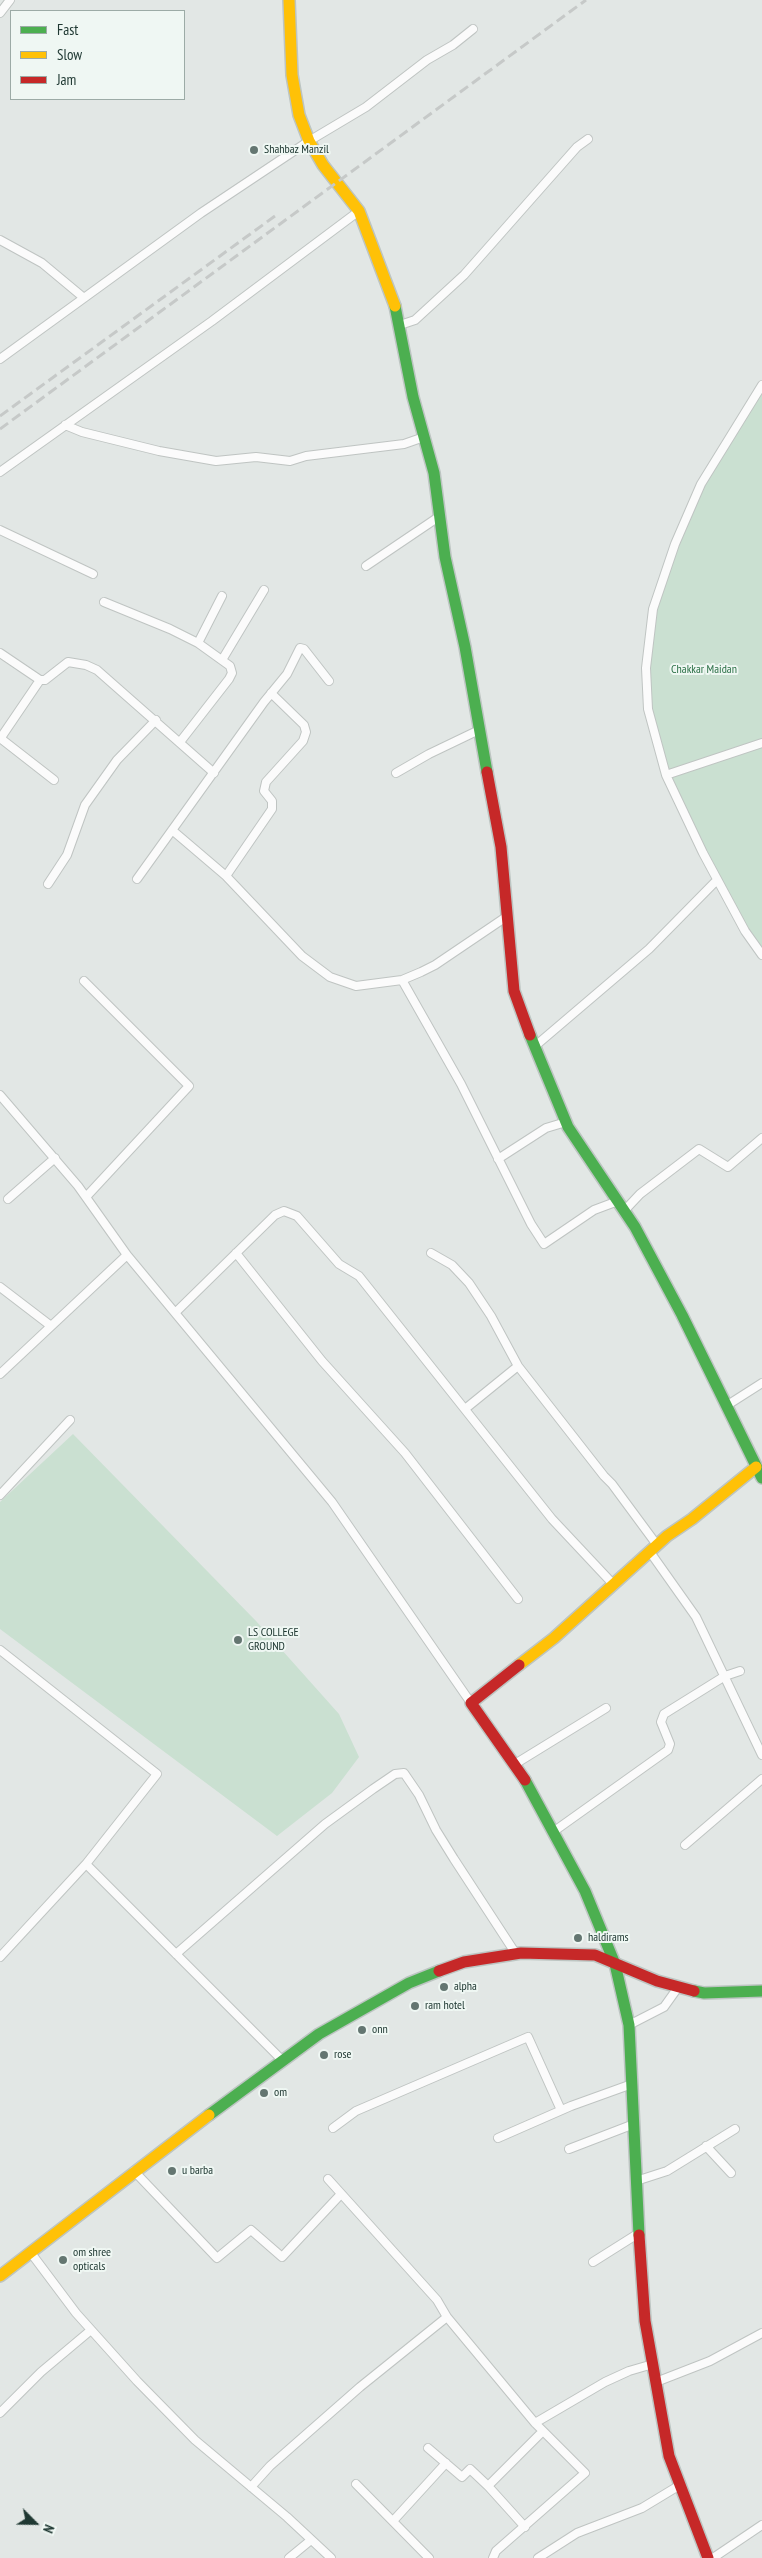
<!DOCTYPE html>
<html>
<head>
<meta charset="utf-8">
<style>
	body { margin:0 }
	#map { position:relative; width:762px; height:2558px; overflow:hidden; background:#e2e7e5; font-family:"PT Sans Narrow",sans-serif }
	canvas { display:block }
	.legend { position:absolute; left:10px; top:10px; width:175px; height:90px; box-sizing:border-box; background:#eff7f3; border:1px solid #9caba6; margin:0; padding:6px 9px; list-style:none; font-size:15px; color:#203933 }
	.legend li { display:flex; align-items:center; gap:10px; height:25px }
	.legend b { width:25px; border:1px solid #9caba6 }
	.north { position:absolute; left:10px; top:2498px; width:50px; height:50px; -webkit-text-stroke:4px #eff7f3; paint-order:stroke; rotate:113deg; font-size:14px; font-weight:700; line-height:20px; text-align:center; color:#203933 }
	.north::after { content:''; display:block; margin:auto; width:18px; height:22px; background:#203933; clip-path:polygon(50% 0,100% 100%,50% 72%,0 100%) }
</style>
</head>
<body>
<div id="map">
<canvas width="762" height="2558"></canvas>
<ul class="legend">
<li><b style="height:6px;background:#4caf50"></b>Fast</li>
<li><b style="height:6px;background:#ffc107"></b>Slow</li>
<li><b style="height:6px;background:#c62828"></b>Jam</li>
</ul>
<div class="north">N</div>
</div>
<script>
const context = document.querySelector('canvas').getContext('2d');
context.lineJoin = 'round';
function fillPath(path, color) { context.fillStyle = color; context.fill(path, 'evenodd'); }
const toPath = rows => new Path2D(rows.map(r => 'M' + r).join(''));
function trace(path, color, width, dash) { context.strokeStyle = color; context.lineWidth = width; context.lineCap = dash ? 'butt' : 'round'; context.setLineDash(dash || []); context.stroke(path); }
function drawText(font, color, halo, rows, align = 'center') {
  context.font = font + ' "PT Sans Narrow",sans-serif'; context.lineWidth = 4; context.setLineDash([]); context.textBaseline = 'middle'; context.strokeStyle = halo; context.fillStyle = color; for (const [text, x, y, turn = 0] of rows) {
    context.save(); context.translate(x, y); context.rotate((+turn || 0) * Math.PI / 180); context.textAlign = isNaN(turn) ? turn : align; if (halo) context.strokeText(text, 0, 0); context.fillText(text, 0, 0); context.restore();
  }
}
const green = toPath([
	[762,385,762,955,666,775,648,709,646,668,653,609,701,484],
	[73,1434,256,1621,339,1714,359,1757,332,1793,277,1836,0,1629,0,1502]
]);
const street = toPath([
	[0,13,10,0],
	[0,240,42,263,84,298],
	[400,325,415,320,464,275,577,147,588,139],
	[0,359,201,213,309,141,366,107,427,60,453,45,473,29],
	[762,385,701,484,675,544,653,609,646,668,648,709,666,775,703,853,745,931,762,955],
	[65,425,82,432,159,451,216,461,256,457,290,461,306,456,404,444,424,437],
	[0,472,212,321,359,211],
	[0,530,93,574],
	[366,566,440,516],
	[104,602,170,629,198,643,230,666,232,673,229,679,180,742],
	[198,643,222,596],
	[0,653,40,680,45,680,68,662,86,665,97,670,214,773],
	[222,660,264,590],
	[0,738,54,780],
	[0,739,40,680],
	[396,773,429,754,479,730],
	[666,775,762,743],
	[172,830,226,876,302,956,330,977,356,986,402,980,421,972,435,965,506,917],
	[226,876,272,809,272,801,264,791,266,782,303,741,306,732,304,725,271,693],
	[137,879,264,702,287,674,300,648,304,649,329,681],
	[48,884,67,855,85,805,117,760,156,720],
	[402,980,461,1084,531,1224,544,1244,594,1210,618,1201],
	[84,981,189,1086,86,1197],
	[534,1047,649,949,717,880],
	[0,1095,78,1186,127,1255,332,1502,471,1703],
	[498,1159,546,1128,566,1122],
	[8,1199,55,1158],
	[624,1211,640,1194,699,1149,728,1167,762,1138],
	[236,1253,322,1361,405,1453,518,1599],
	[431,1253,452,1265,469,1283,491,1316,518,1366,604,1476,612,1484,657,1545],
	[0,1287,51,1326],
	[176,1312,275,1215,284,1211,297,1216,339,1264,359,1276,552,1519,613,1584],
	[0,1374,127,1255],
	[726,1406,762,1383],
	[465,1409,518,1366],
	[0,1495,70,1420],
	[650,1552,696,1617,762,1755],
	[0,1650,157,1774,86,1864,0,1957],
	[515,1764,606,1708],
	[553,1832,668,1750,670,1744,661,1722,664,1714,725,1676,740,1671],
	[685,1845,762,1779],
	[86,1864,283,2061],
	[176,1954,325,1824,373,1789,395,1774,404,1773,419,1795,436,1830,454,1859,516,1954],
	[629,2025,664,2007,679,1986],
	[333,2128,356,2111,528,2037,561,2110],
	[498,2138,571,2106,632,2084],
	[706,2146,731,2173],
	[569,2149,634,2124],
	[134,2171,217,2258,251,2230,282,2257,341,2194],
	[328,2179,437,2300,447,2317,535,2423,585,2473,496,2551,493,2558],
	[636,2181,667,2171,735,2129],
	[31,2253,76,2313,137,2381,195,2440,287,2517,331,2558],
	[593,2262,639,2233],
	[656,2382,710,2361,762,2333],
	[0,2413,41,2372,91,2330],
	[535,2423,605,2382,629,2371,653,2364],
	[428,2448,462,2477,470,2469,488,2486,525,2527],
	[356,2484,429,2558],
	[488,2486,543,2431],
	[251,2487,270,2466,360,2387,447,2317],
	[393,2521,446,2463],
	[289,2558,311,2540],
	[538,2558,577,2533,642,2508,680,2485],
	[713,2558,762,2525]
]);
const fast = toPath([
	[395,306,413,397,434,473,445,557,465,647,487,772],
	[530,1035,568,1127,635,1227,682,1315,762,1478],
	[525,1780,585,1891,615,1964,629,2025,639,2235],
	[694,1991,704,1993,762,1991],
	[209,2115,319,2034,409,1983,439,1971]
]);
const slow = toPath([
	[289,0,292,75,299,115,309,141,323,165,359,211,395,306],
	[519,1665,554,1638,667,1536,692,1519,756,1467],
	[0,2276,209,2115]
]);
const jam = toPath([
	[487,772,501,847,514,991,530,1035],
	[519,1665,471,1703,525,1780],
	[439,1971,464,1962,521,1953,595,1955,657,1981,694,1991],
	[639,2235,645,2321,669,2456,708,2558]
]);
const rail = toPath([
	[0,416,275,216],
	[0,429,586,0]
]);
const markers = [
	[254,150,5,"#647671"],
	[238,1640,5,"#647671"],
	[578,1938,5,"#647671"],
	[444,1987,5,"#647671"],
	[415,2006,5,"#647671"],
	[362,2030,5,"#647671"],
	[324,2055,5,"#647671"],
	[264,2093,5,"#647671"],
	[172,2171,5,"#647671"],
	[63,2260,5,"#647671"]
];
const poiNames = [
	["Shahbaz Manzil",264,150],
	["LS COLLEGE",248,1633],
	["GROUND",248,1647],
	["haldirams",588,1938],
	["alpha",454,1987],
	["ram hotel",425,2006],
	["onn",372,2030],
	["rose",334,2055],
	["om",274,2093],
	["u barba",182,2171],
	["om shree",73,2253],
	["opticals",73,2267]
];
const parkNames = [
	["Chakkar Maidan",704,670]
];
fillPath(green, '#cae0d1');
trace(street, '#bfc4c2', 10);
trace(fast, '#bdc5c2', 14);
trace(slow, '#bdc5c2', 14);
trace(jam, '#bdc5c2', 14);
trace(street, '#fbfbfb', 8);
trace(fast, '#4caf50', 11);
trace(slow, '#ffc107', 11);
trace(jam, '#c62828', 11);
trace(rail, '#c6c9c8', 3, [10, 5]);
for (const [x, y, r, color] of markers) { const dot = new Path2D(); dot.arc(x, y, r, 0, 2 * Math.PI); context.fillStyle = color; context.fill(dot); trace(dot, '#eff7f3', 2); }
drawText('12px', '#203933', '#eff7f3', poiNames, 'left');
drawText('12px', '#2b7046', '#eff7f3', parkNames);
</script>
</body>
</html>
